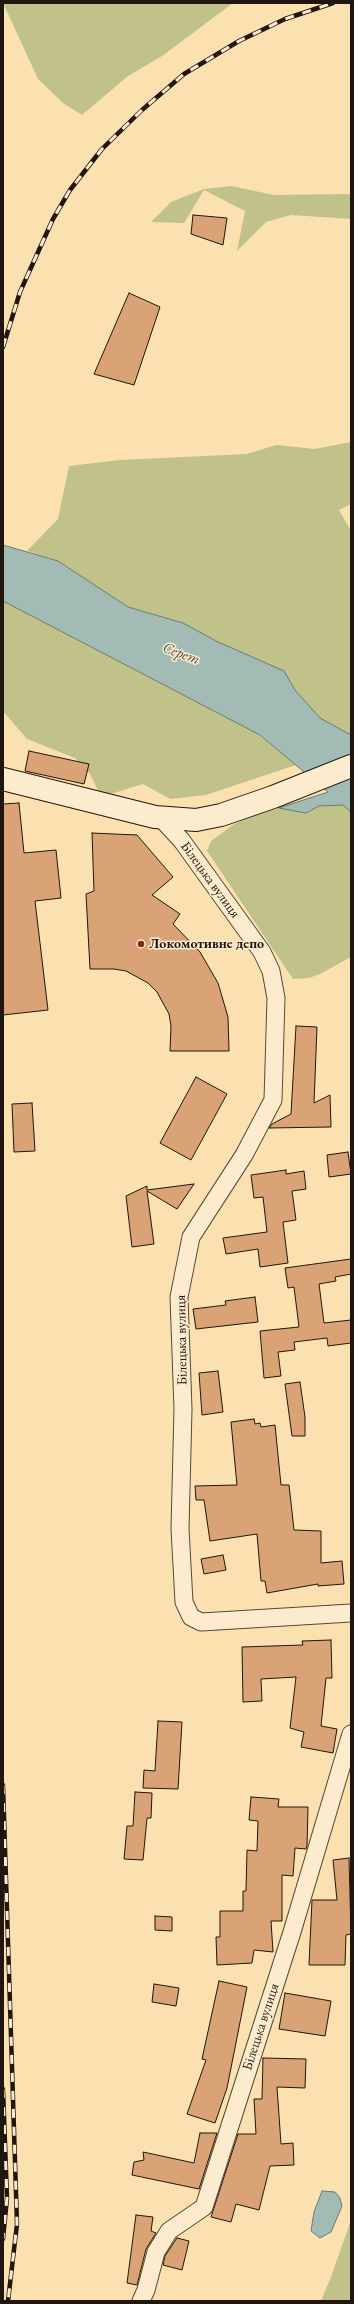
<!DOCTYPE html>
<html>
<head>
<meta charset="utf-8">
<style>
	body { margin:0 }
	#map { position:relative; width:354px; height:2304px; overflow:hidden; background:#fbe0b0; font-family:"EB Garamond",serif }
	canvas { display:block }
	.frame { position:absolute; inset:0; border:4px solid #20150f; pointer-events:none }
</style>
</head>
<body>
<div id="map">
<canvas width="354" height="2304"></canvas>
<div class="frame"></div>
</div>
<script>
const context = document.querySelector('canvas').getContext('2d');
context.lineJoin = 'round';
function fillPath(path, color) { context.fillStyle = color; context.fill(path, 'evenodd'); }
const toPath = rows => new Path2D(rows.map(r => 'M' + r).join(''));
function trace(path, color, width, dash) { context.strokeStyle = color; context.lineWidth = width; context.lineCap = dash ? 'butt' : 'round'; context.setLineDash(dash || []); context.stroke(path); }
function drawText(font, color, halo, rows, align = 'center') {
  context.font = font + ' "EB Garamond",serif'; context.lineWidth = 3; context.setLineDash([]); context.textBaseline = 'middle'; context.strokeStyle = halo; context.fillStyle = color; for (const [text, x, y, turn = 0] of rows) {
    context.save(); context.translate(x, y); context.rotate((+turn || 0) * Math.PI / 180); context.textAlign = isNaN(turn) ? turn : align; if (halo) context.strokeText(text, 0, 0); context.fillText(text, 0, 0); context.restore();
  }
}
const green = toPath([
	[3,3,233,3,162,56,128,76,82,115,63,103,38,79],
	[231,186,274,195,351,194,351,219,291,215,266,222,237,251,245,211,204,190,184,223,151,222,171,202,204,189],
	[351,442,351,504,339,510,351,531,351,735,320,718,295,690,283,671,216,641,183,623,128,607,58,561,27,551,58,519,69,466,120,460,247,454,276,445,315,449],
	[3,601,260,735,296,765,206,795,170,799,143,784,101,797,90,774,75,758,27,739,3,711],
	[343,805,351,812,351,957,320,974,309,978,293,979,207,851,211,841,234,824,260,813,279,808,306,813,319,806],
	[351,2220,351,2301,321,2301,331,2277]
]);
const water = toPath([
	[3,545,58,561,128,607,183,623,216,641,284,671,295,690,320,718,351,735,351,812,343,805,319,806,306,813,279,808,328,792,260,735,3,601,3,545],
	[322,2191,335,2192,340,2198,342,2206,331,2232,320,2238,311,2231,314,2212,322,2191]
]);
const building = toPath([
	[193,215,227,218,223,245,191,234,193,215],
	[129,293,160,307,134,385,94,374,129,293],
	[29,751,89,764,84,784,25,771,29,751],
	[19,803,24,853,56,850,61,898,35,901,48,1010,3,1015,3,804,19,803],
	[92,833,137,835,173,877,152,895,180,914,173,924,200,952,218,983,228,1017,229,1051,170,1051,171,1026,169,1014,157,992,148,983,126,971,114,969,90,969,86,894,94,891,92,833],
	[296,1026,317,1027,314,1103,330,1095,331,1127,269,1128,272,1124,291,1114,296,1026],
	[196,1077,227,1094,191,1160,160,1143,196,1077],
	[32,1103,35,1151,14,1152,12,1104,32,1103],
	[348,1152,351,1174,329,1177,327,1155,348,1152],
	[286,1170,286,1174,304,1171,306,1189,292,1191,296,1220,283,1222,288,1263,260,1267,258,1249,226,1254,223,1238,267,1232,263,1197,254,1198,251,1175,286,1170],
	[194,1184,177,1209,147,1191,154,1244,132,1247,126,1196,147,1186,147,1190,194,1184],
	[351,1259,351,1274,335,1277,336,1281,319,1284,324,1323,351,1320,351,1343,328,1346,327,1338,294,1342,295,1350,278,1352,281,1376,264,1378,260,1331,299,1327,294,1287,288,1288,285,1268,351,1259],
	[255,1297,258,1322,196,1329,193,1309,226,1305,225,1301,255,1297],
	[218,1371,223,1412,202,1415,199,1373,218,1371],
	[300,1382,305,1417,305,1436,292,1436,285,1384,300,1382],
	[254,1419,255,1424,260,1423,261,1427,275,1425,281,1485,289,1485,294,1530,321,1531,321,1563,342,1561,344,1584,318,1586,318,1584,267,1593,265,1581,261,1581,257,1534,210,1541,204,1500,196,1500,195,1486,237,1485,231,1422,254,1419],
	[223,1555,226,1570,204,1574,201,1559,223,1555],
	[331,1640,332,1678,326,1678,321,1726,337,1729,333,1753,301,1747,304,1732,290,1728,296,1677,261,1679,262,1701,243,1702,242,1647,303,1645,302,1641,331,1640],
	[158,1721,182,1722,178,1789,143,1788,144,1770,155,1771,158,1721],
	[135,1792,152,1793,151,1818,147,1818,143,1860,124,1859,127,1826,133,1826,135,1792],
	[251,1797,279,1799,278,1807,308,1807,307,1846,306,1849,295,1848,293,1876,282,1875,282,1921,271,1921,273,1952,254,1950,252,1963,217,1965,216,1937,220,1937,220,1911,243,1911,243,1891,246,1891,247,1850,257,1851,258,1821,249,1820,251,1797],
	[349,1858,351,1934,346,1935,345,1965,309,1965,312,1900,337,1900,333,1860,349,1858],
	[155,1916,172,1917,172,1931,155,1930,155,1916],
	[219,1981,247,1987,227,2088,215,2123,187,2114,206,2060,202,2059,219,1981],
	[154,1984,179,1988,176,2006,152,2002,154,1984],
	[285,1993,331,2001,325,2036,279,2029,285,1993],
	[263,2058,306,2059,305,2088,277,2087,281,2144,293,2143,294,2165,270,2166,259,2210,236,2204,231,2222,211,2217,238,2134,256,2134,254,2099,262,2099,263,2058],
	[200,2133,217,2133,199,2189,132,2175,134,2162,144,2160,143,2152,194,2163,200,2133],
	[136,2215,153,2217,151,2231,156,2233,146,2249,137,2285,127,2283,136,2215],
	[177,2238,189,2241,182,2270,163,2265,165,2256,177,2238]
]);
const street = toPath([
	[160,817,182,841,262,952,271,971,276,998,273,1100,244,1155,191,1237,179,1297,183,1409,180,1529,184,1602,191,1617,201,1622,351,1613],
	[141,2301,146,2290,156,2252,169,2231,204,2207,292,1932,351,1734]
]);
const secondary = toPath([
	[3,779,155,817,196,820,221,815,273,797,351,766]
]);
const rail = toPath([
	[3,347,20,292,53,219,70,190,102,149,142,110,184,74,239,41,285,19,333,3],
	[3,1785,17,2224,8,2301],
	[3,2089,7,2198,3,2239]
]);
const markers = [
	[141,944,4,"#8f2418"]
];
const streetNames = [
	["Білецька вулиця",210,880,54],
	["Білецька вулиця",182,1340,-91],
	["Білецька вулиця",261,2027,-72]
];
const poiNames = [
	["Локомотивне депо",149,944]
];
const waterNames = [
	["Серет",181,654,20]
];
fillPath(green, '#c0c28a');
fillPath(water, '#a2bbb5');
trace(water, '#6e7973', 1);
fillPath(building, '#daa375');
trace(building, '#20150f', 1);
trace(street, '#574837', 19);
trace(secondary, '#20150f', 24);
trace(street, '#fcebcc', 17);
trace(secondary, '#fcebcc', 22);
trace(rail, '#20150f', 4.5);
trace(rail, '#fcebcc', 3, [9]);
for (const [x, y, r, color] of markers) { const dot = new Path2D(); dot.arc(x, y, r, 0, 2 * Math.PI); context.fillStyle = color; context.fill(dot); trace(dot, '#fcebcc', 1.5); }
drawText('14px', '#20150f', '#fcebcc', streetNames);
drawText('bold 14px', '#20150f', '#fcebcc', poiNames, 'left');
drawText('italic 15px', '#4e4f49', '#fcebcc', waterNames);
</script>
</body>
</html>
